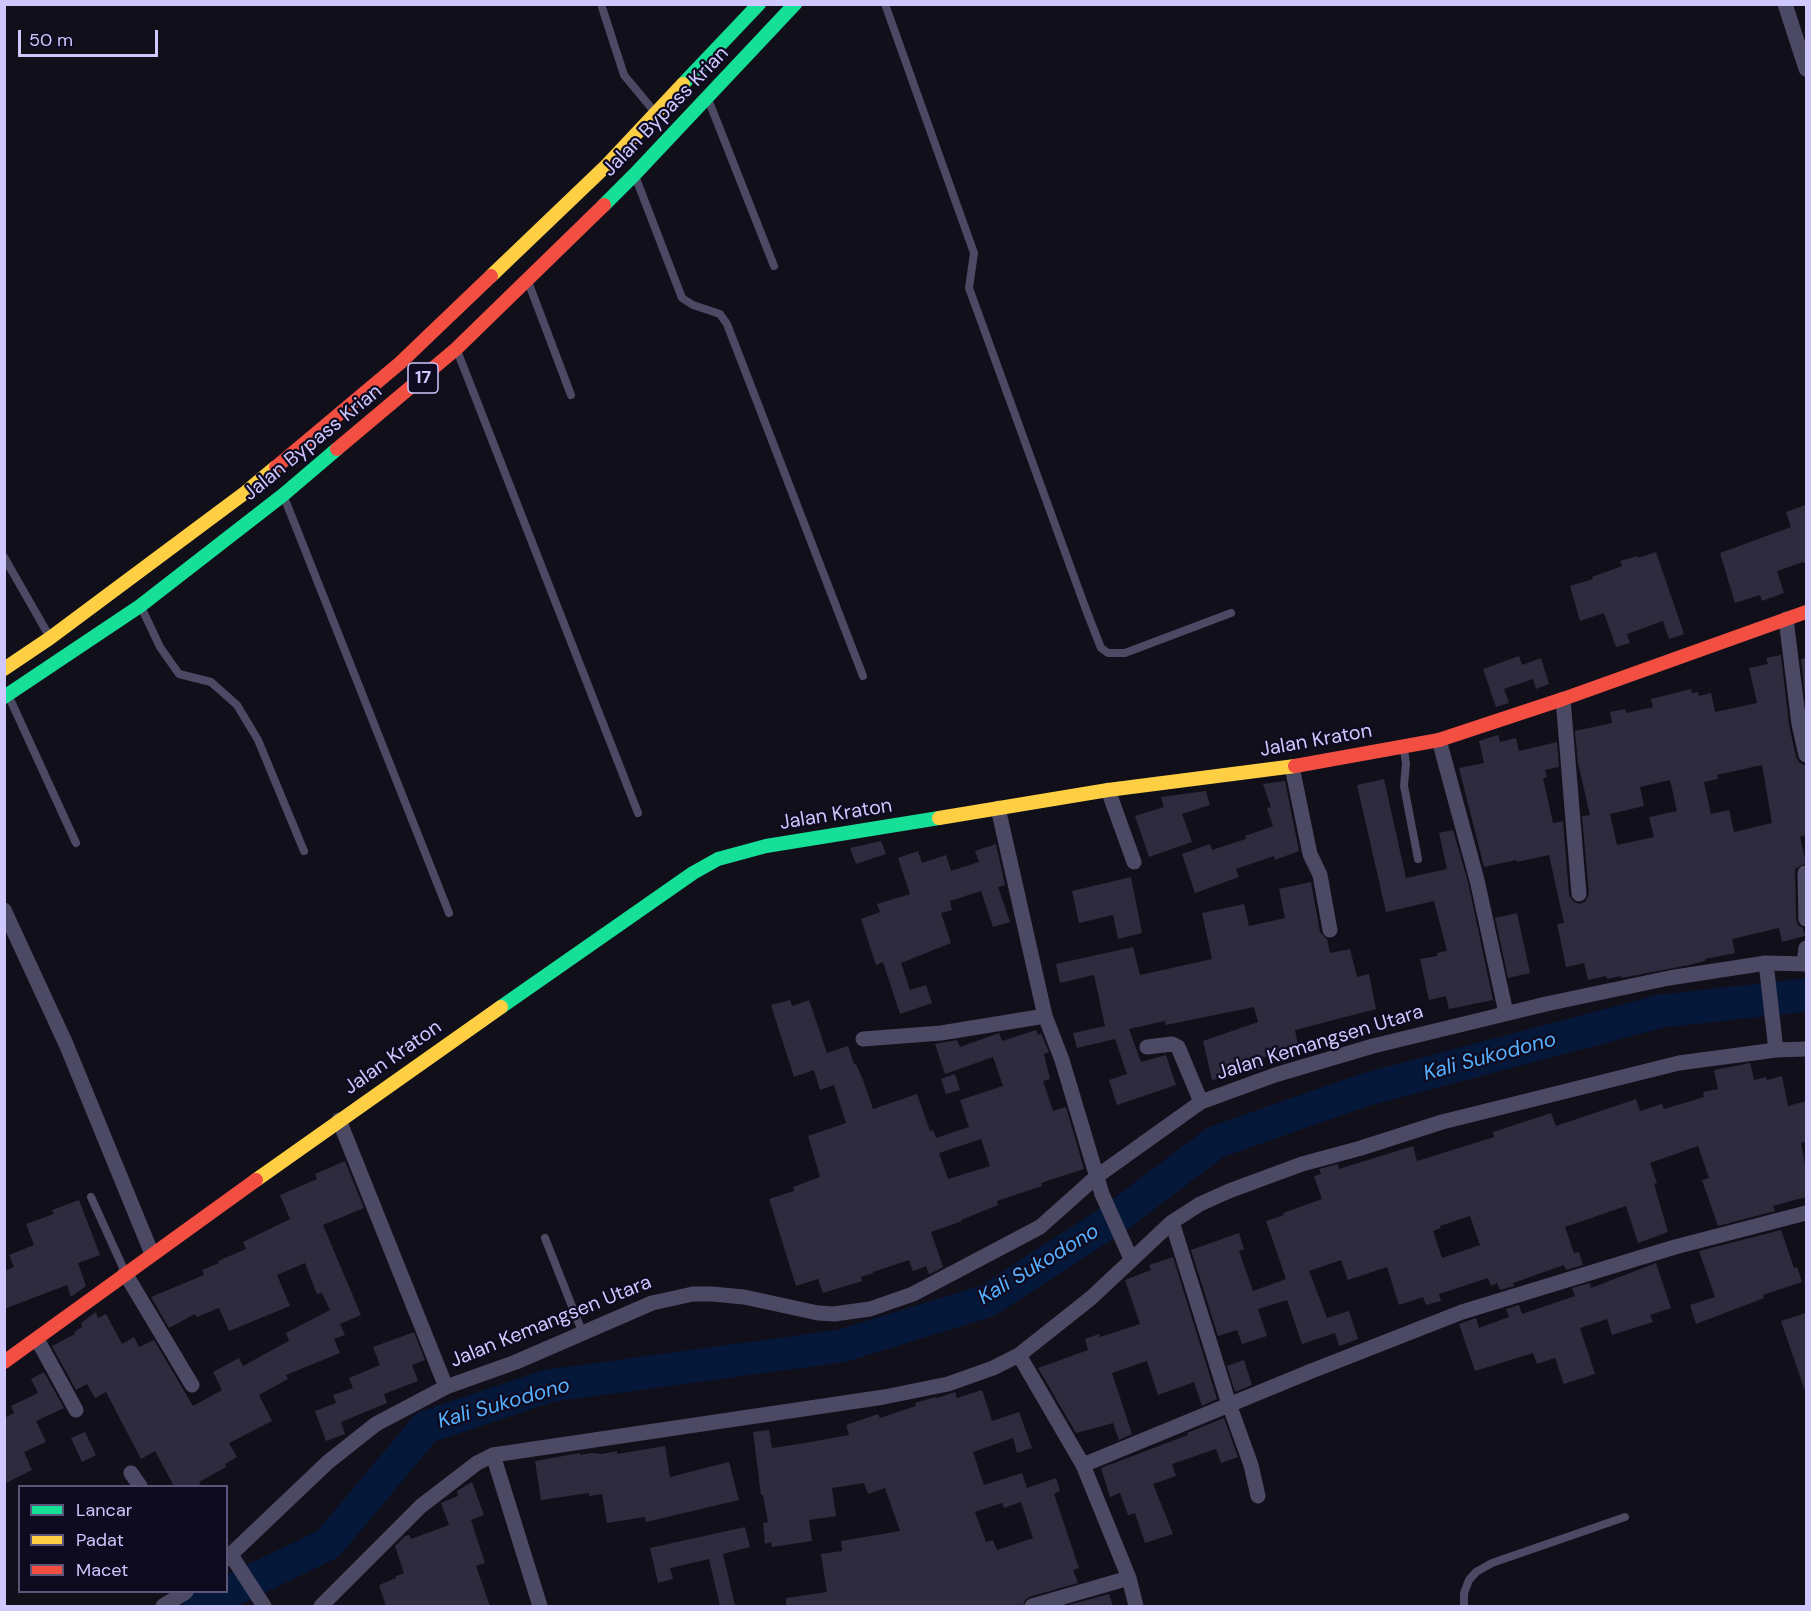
<!DOCTYPE html>
<html>
<head>
<meta charset="utf-8">
<style>
	body { margin:0 }
	#map { position:relative; width:1811px; height:1611px; overflow:hidden; background:#110f1a; font-family:"DM Sans",sans-serif }
	canvas { display:block }
	.frame { position:absolute; inset:0; border:6px solid #cfc8ff; pointer-events:none }
	.legend { position:absolute; left:18px; top:1485px; width:210px; height:108px; box-sizing:border-box; background:#0e0a1f; border:2px solid #5b5679; margin:0; padding:8px 10px; list-style:none; font-size:18px; color:#cfc8ff }
	.legend li { display:flex; align-items:center; gap:12px; height:30px }
	.legend b { width:30px; border:2px solid #5b5679 }
	.scale { position:absolute; left:18px; top:30px; width:140px; height:27px; box-sizing:border-box; border:3px solid #cfc8ff; border-top:0; padding-left:8px; font-size:18px; line-height:21px; white-space:nowrap; color:#cfc8ff; -webkit-text-stroke:4px #0e0a1f; paint-order:stroke }
</style>
</head>
<body>
<div id="map">
<canvas width="1811" height="1611"></canvas>
<div class="frame"></div>
<ul class="legend">
<li><b style="height:8px;background:#16e098"></b>Lancar</li>
<li><b style="height:8px;background:#ffcf43"></b>Padat</li>
<li><b style="height:8px;background:#f24e42"></b>Macet</li>
</ul>
<div class="scale">50 m</div>
</div>
<script>
const context = document.querySelector('canvas').getContext('2d');
context.lineJoin = 'round';
const toPath = rows => new Path2D(rows.map(r => 'M' + r).join(''));
function trace(path, color, width, dash) { context.strokeStyle = color; context.lineWidth = width; context.lineCap = dash ? 'butt' : 'round'; context.setLineDash(dash || []); context.stroke(path); }
function fillPath(path, color) { context.fillStyle = color; context.fill(path, 'evenodd'); }
function drawText(font, color, halo, rows, align = 'center') {
  context.font = font + ' "DM Sans",sans-serif'; context.lineWidth = 4.5; context.setLineDash([]); context.textBaseline = 'middle'; context.strokeStyle = halo; context.fillStyle = color; for (const [text, x, y, turn = 0] of rows) {
    context.save(); context.translate(x, y); context.rotate((+turn || 0) * Math.PI / 180); context.textAlign = isNaN(turn) ? turn : align; if (halo) context.strokeText(text, 0, 0); context.fillText(text, 0, 0); context.restore();
  }
}
const river = toPath([
	[200,1606,328,1544,426,1427,548,1386,841,1346,987,1301,1114,1219,1216,1142,1364,1090,1662,1011,1806,995]
]);
const building = toPath([
	[1806,505,1806,564,1803,562,1777,571,1784,593,1762,601,1760,595,1735,603,1720,553,1791,527,1786,512],
	[1656,552,1684,634,1669,639,1663,621,1627,634,1630,643,1616,647,1604,613,1580,621,1570,586,1593,579,1592,577,1622,566,1620,561,1637,556,1638,558],
	[1781,655,1789,725,1796,757,1799,762,1806,766,1806,835,1800,837,1806,863,1795,869,1796,919,1798,925,1803,928,1805,936,1782,942,1779,928,1732,939,1735,953,1705,959,1705,961,1689,965,1621,978,1621,976,1607,979,1606,976,1588,980,1584,963,1566,967,1557,924,1564,923,1549,855,1517,862,1516,860,1484,867,1459,768,1484,763,1479,741,1498,735,1500,742,1516,738,1519,751,1557,742,1559,767,1545,770,1547,777,1543,778,1553,823,1563,821,1569,895,1574,902,1580,904,1585,902,1589,894,1582,816,1590,815,1578,763,1575,731,1612,723,1610,712,1625,709,1626,713,1653,707,1651,699,1691,689,1692,693,1698,692,1699,696,1711,693,1715,712,1757,703,1749,668,1768,664,1766,658],
	[1762,765,1772,823,1734,832,1729,810,1711,814,1704,782,1718,779,1717,775],
	[1670,780,1677,811,1649,817,1654,837,1617,845,1610,814,1644,806,1640,787],
	[1519,656,1522,665,1541,658,1549,684,1536,689,1533,679,1504,689,1509,703,1496,707,1483,669],
	[1806,658,1806,705,1801,659],
	[1384,779,1406,878,1447,869,1439,833,1453,830,1468,882,1493,1000,1449,1009,1446,996,1429,1000,1420,959,1437,956,1437,953,1447,951,1434,901,1386,912,1357,785],
	[1285,781,1299,851,1275,860,1274,856,1236,869,1239,877,1195,893,1182,854,1210,844,1212,850,1246,839,1245,836,1273,826,1267,808,1271,807,1263,784],
	[1206,791,1210,805,1182,814,1192,842,1149,857,1135,816,1164,807,1161,797],
	[881,841,886,854,856,864,850,848],
	[996,844,1005,885,998,887,1010,922,993,927,981,891,950,901,952,910,941,913,951,943,901,963,910,990,926,985,932,1003,900,1014,883,962,876,965,861,919,880,912,877,904,910,894,898,858,918,851,922,863,946,855,951,871,979,862,975,851],
	[1131,877,1142,933,1118,939,1113,915,1079,923,1072,891],
	[1311,882,1320,932,1327,939,1330,953,1350,949,1357,977,1369,974,1376,1009,1295,1030,1298,1046,1284,1049,1285,1053,1263,1057,1265,1068,1212,1080,1203,1041,1258,1022,1254,1007,1166,1025,1165,1021,1129,1029,1141,1062,1166,1055,1176,1085,1117,1105,1109,1080,1127,1074,1115,1039,1077,1048,1073,1033,1105,1026,1094,975,1060,983,1056,964,1133,947,1140,975,1212,959,1202,913,1244,904,1249,926,1285,918,1279,889],
	[1517,913,1530,973,1508,978,1495,918],
	[790,1000,792,1006,809,1000,827,1053,848,1046,854,1064,856,1064,863,1080,873,1109,917,1094,930,1131,933,1130,936,1138,969,1127,960,1100,1003,1086,993,1057,945,1074,935,1044,957,1040,960,1047,999,1033,1002,1041,1036,1030,1038,1035,1041,1033,1049,1052,1044,1054,1050,1079,1043,1081,1053,1111,1066,1107,1084,1169,1041,1183,1042,1186,997,1201,998,1205,961,1220,962,1221,931,1232,943,1267,934,1272,929,1274,926,1266,913,1271,909,1260,873,1272,873,1273,861,1277,862,1281,823,1293,818,1279,796,1286,769,1199,794,1191,793,1187,820,1177,808,1136,846,1123,834,1085,820,1090,814,1070,794,1077,771,1005],
	[981,1139,990,1166,948,1179,939,1153],
	[1750,1063,1754,1080,1766,1077,1767,1080,1782,1076,1788,1106,1806,1101,1806,1142,1801,1143,1806,1170,1806,1197,1773,1206,1775,1211,1718,1226,1702,1180,1709,1178,1698,1146,1650,1163,1657,1183,1654,1184,1668,1232,1638,1243,1626,1206,1565,1227,1574,1253,1579,1252,1583,1265,1566,1270,1564,1265,1513,1283,1514,1286,1500,1290,1497,1283,1491,1286,1488,1278,1439,1294,1441,1301,1426,1305,1423,1297,1399,1305,1387,1267,1348,1280,1341,1260,1309,1271,1327,1318,1349,1311,1358,1339,1339,1346,1335,1333,1302,1344,1287,1300,1258,1309,1267,1336,1242,1344,1237,1330,1218,1336,1191,1250,1239,1233,1244,1249,1239,1251,1253,1291,1286,1279,1266,1221,1284,1215,1283,1213,1322,1199,1314,1176,1321,1174,1319,1169,1338,1164,1339,1169,1413,1146,1417,1161,1494,1137,1493,1132,1551,1113,1556,1126,1636,1099,1640,1111,1662,1104,1664,1109,1704,1097,1703,1092,1718,1089,1714,1070],
	[1470,1216,1480,1245,1442,1258,1433,1231,1441,1228,1440,1226],
	[955,1074,960,1090,946,1094,941,1079],
	[345,1161,364,1208,323,1225,361,1315,340,1324,345,1335,334,1339,340,1353,286,1375,288,1379,259,1395,272,1421,229,1443,237,1457,225,1464,226,1467,199,1482,201,1486,174,1486,155,1451,141,1459,106,1392,95,1398,87,1384,76,1390,52,1346,75,1334,74,1332,82,1327,81,1323,96,1312,98,1318,106,1314,122,1344,134,1337,139,1347,154,1340,193,1406,222,1390,213,1372,239,1358,243,1366,274,1349,289,1341,286,1333,330,1310,322,1293,317,1294,305,1263,277,1275,290,1306,229,1331,219,1308,197,1317,195,1314,169,1328,151,1297,204,1275,202,1270,219,1263,218,1261,246,1249,243,1242,290,1219,280,1195,317,1179,315,1174],
	[79,1200,100,1255,78,1263,86,1286,71,1297,67,1285,4,1309,4,1271,14,1267,9,1255,34,1245,26,1224,54,1214,52,1210],
	[1781,1230,1794,1268,1797,1267,1802,1282,1763,1295,1764,1298,1696,1324,1690,1305,1715,1297,1699,1251],
	[1173,1257,1217,1399,1202,1406,1194,1382,1158,1395,1147,1361,1112,1373,1132,1434,1119,1440,1113,1423,1076,1433,1038,1368,1088,1350,1085,1339,1099,1334,1100,1337,1140,1324,1125,1280,1151,1270,1149,1265],
	[1656,1263,1671,1308,1650,1315,1653,1322,1612,1335,1607,1319,1580,1328,1595,1374,1564,1384,1555,1358,1537,1364,1533,1353,1475,1371,1459,1324,1476,1318,1479,1328,1509,1317,1506,1309,1519,1305,1522,1314,1575,1296,1572,1288,1590,1283,1591,1288],
	[1806,1313,1806,1388,1804,1388,1781,1321],
	[414,1332,425,1360,412,1365,418,1381,384,1394,387,1403,341,1422,345,1434,326,1441,315,1411,336,1403,333,1395,353,1388,349,1378,380,1365,373,1347],
	[1244,1360,1252,1385,1235,1392,1227,1366],
	[44,1372,64,1408,36,1421,46,1442,24,1452,32,1470,4,1484,4,1418,14,1413,11,1406,38,1393,31,1379],
	[982,1390,992,1421,1019,1412,1032,1448,1017,1453,1013,1438,973,1452,984,1485,1022,1473,1027,1488,1056,1478,1060,1491,1054,1494,1079,1568,1073,1570,1078,1583,1029,1597,1025,1600,1023,1606,786,1606,786,1598,827,1592,821,1554,842,1551,841,1541,900,1531,885,1488,868,1494,864,1483,832,1488,836,1516,809,1520,812,1541,772,1547,771,1542,765,1544,763,1523,768,1522,763,1495,761,1495,753,1432,769,1430,772,1448,805,1443,849,1435,846,1425,878,1414,880,1418,916,1406,915,1403,935,1397,937,1398,955,1392,957,1398],
	[1021,1502,1033,1538,997,1550,993,1540,986,1542,975,1512,1002,1503,1004,1508],
	[1224,1418,1238,1457,1221,1463,1216,1449,1172,1464,1176,1476,1153,1484,1173,1534,1145,1543,1135,1513,1128,1515,1120,1493,1110,1497,1101,1468,1188,1435,1187,1433],
	[85,1432,96,1455,82,1462,71,1438],
	[665,1446,670,1477,729,1462,739,1500,646,1522,645,1517,607,1523,602,1494,589,1496,589,1493,541,1500,535,1461,580,1453,580,1455,591,1453,602,1454,617,1451,617,1454],
	[472,1482,484,1515,471,1520,485,1563,476,1566,490,1606,386,1606,379,1585,396,1578,396,1576,404,1573,395,1546,405,1536,409,1535,411,1539,449,1525,441,1503,458,1496,457,1491],
	[745,1527,750,1547,723,1554,735,1606,720,1606,709,1559,670,1568,673,1579,658,1583,650,1548],
	[1109,1594,1113,1606,1065,1606]
]);
const lane = toPath([
	[601,4,624,75,653,110],
	[885,4,974,253,969,288,1085,607,1101,648,1108,653,1125,653,1231,613],
	[710,104,774,266],
	[637,181,682,298,693,305,720,314,727,324,863,676],
	[529,284,571,395],
	[458,353,638,813],
	[286,502,449,913],
	[4,557,48,634],
	[143,611,160,647,179,674,211,682,237,705,258,740,304,851],
	[10,699,76,843],
	[1404,750,1406,763,1404,786,1418,859],
	[91,1197,125,1272],
	[545,1238,583,1334],
	[1464,1606,1464,1593,1469,1580,1476,1572,1492,1563,1625,1517]
]);
const street = toPath([
	[1785,4,1806,69],
	[1786,619,1799,724,1806,755],
	[1563,699,1579,894],
	[1439,740,1477,880,1506,1013],
	[1292,767,1310,854,1320,875,1330,930],
	[1108,790,1134,862],
	[998,808,1045,1016,1062,1060,1102,1194,1131,1259],
	[1805,873,1806,919],
	[4,910,66,1044,152,1254],
	[1766,963,1776,1050],
	[1804,964,1806,948],
	[863,1039,941,1033,1045,1016],
	[1147,1047,1172,1044,1178,1047,1201,1102],
	[339,1120,446,1387],
	[1172,1222,1229,1404,1251,1465,1258,1496],
	[125,1273,192,1385],
	[37,1339,76,1410],
	[1019,1355,1083,1465,1129,1578,1136,1606],
	[493,1455,540,1606],
	[1083,1465,1309,1372,1462,1312,1675,1247,1806,1213],
	[131,1473,140,1486],
	[231,1555,264,1606],
	[226,1559,328,1462,376,1424,446,1387,516,1362,652,1303,693,1294,712,1294,744,1297,818,1313,834,1314,870,1309,913,1294,1040,1227,1096,1177,1201,1102,1275,1075,1373,1046,1546,1004,1669,978,1766,963,1806,964],
	[163,1606,186,1592],
	[321,1606,421,1506,477,1463,493,1455,884,1397,948,1384,993,1368,1019,1355,1091,1298,1172,1222,1200,1204,1229,1191,1302,1164,1361,1148,1442,1122,1679,1063,1776,1050,1806,1049],
	[1032,1606,1129,1578]
]);
const fast = toPath([
	[683,84,759,4],
	[604,205,635,174,795,4],
	[4,697,140,606,283,495,337,449],
	[501,1007,693,873,718,859,766,846,939,818]
]);
const slow = toPath([
	[491,276,607,165,683,84],
	[4,669,50,638,246,492,276,467],
	[939,818,1108,790,1295,766],
	[256,1180,501,1007]
]);
const jam = toPath([
	[337,449,456,349,604,205],
	[276,467,400,363,491,276],
	[1295,766,1439,740,1563,699,1806,612],
	[4,1362,256,1180]
]);
const shields = [
	[423,378,30]
];
const shieldNames = [
	["17",423,378]
];
const streetNames = [
	["Jalan Bypass Krian",666,112,-46],
	["Jalan Bypass Krian",313,443,-39],
	["Jalan Kraton",1316,741,-10],
	["Jalan Kraton",836,815,-9],
	["Jalan Kemangsen Utara",1320,1043,-17],
	["Jalan Kraton",393,1058,-35],
	["Jalan Kemangsen Utara",551,1322,-22]
];
const waterNames = [
	["Kali Sukodono",1490,1057,-15],
	["Kali Sukodono",1039,1265,-31],
	["Kali Sukodono",504,1404,-16]
];
trace(river, '#06183a', 33);
fillPath(building, '#2f2b3e');
trace(lane, '#4b4964', 8);
trace(street, '#4b4964', 15);
trace(fast, '#16e098', 14);
trace(slow, '#ffcf43', 14);
trace(jam, '#f24e42', 14);
for (const [x, y, w] of shields) { const box = new Path2D(); box.roundRect(x - w / 2, y - 15, w, 30, 4.5); context.fillStyle = '#0e0a1f'; context.fill(box); trace(box, '#cfc8ff', 1.5); }
drawText('bold 18px', '#cfc8ff', null, shieldNames);
drawText('20px', '#cfc8ff', '#0e0a1f', streetNames);
drawText('italic 21px', '#56b1ff', '#0e0a1f', waterNames);
</script>
</body>
</html>
